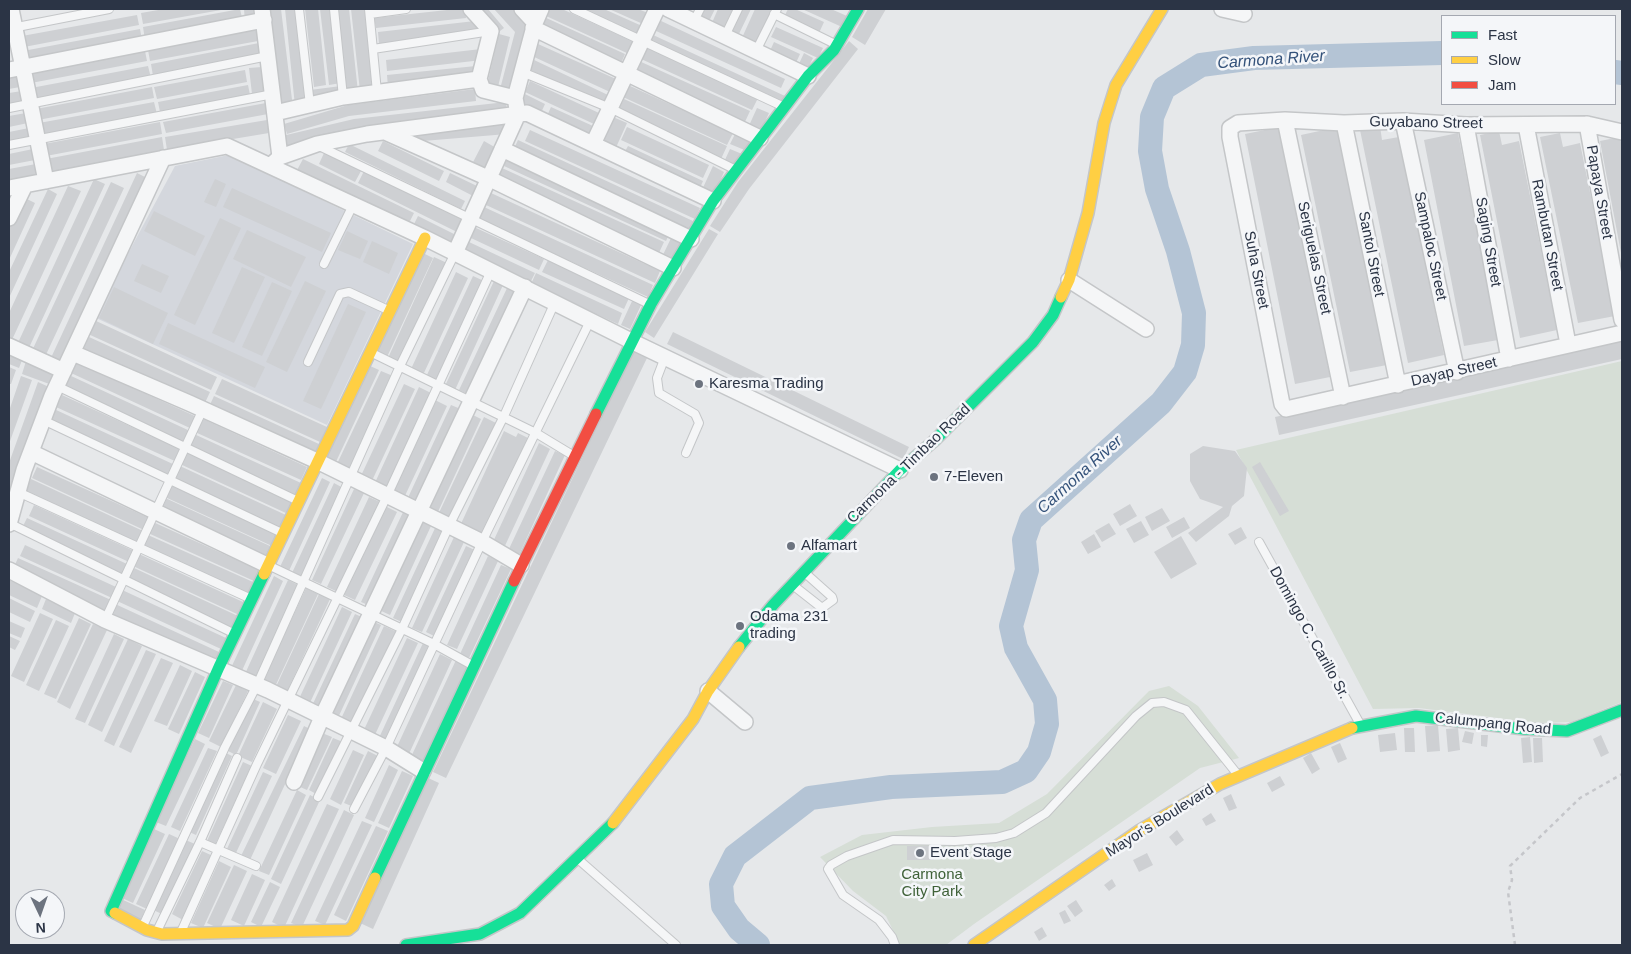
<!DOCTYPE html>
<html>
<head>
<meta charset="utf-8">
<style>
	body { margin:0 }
	#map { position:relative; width:1631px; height:954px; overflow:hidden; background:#e6e8ea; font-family:Arial,sans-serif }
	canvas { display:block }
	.frame { position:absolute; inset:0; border:10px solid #2b3445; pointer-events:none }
	.legend { position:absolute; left:1441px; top:15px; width:175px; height:90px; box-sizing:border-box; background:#f4f6f9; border:1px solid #a4a8b1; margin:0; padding:6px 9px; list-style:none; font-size:15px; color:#2b3445 }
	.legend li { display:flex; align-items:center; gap:10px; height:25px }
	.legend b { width:25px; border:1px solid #a4a8b1 }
	.north { position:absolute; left:15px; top:889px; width:50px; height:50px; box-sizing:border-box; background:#f4f6f9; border:1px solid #a4a8b1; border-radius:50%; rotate:177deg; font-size:14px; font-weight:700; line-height:20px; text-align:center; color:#2b3445 }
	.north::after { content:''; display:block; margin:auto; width:18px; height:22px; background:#6c737f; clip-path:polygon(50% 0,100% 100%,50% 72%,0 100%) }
</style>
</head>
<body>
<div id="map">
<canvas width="1631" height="954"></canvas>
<div class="frame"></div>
<ul class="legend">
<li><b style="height:6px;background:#16e098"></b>Fast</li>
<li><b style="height:6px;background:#ffcf43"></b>Slow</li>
<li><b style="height:6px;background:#f24e42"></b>Jam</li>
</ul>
<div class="north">N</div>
</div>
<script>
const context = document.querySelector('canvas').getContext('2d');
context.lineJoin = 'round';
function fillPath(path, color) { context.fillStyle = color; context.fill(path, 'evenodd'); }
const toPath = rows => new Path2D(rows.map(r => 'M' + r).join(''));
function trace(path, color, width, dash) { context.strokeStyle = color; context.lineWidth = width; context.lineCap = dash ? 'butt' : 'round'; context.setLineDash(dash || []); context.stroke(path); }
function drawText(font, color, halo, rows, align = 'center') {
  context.font = font + ' Arial,sans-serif'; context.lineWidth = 5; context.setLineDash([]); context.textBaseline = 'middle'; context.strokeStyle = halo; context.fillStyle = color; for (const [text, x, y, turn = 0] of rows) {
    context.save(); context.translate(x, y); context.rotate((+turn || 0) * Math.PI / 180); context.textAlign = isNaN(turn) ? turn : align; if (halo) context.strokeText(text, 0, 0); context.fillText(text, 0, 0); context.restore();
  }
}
const built = toPath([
	[229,155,413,244,327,425,94,317,175,166]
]);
const green = toPath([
	[1622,361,1622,702,1571,722,1537,723,1419,708,1373,709,1236,450],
	[1169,686,1198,706,1239,758,1200,768,974,924,946,945,900,945,886,916,853,891,820,857,862,835,932,827,999,823,1047,794,1149,691]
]);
const river = toPath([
	[1615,72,1622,73],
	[758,945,739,929,723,906,721,884,735,856,810,798,891,787,1002,782,1026,771,1039,752,1047,724,1045,700,1016,648,1011,626,1027,570,1024,540,1031,520,1161,403,1185,372,1193,345,1194,313,1178,251,1157,189,1150,151,1152,117,1164,88,1201,65,1254,58,1442,53]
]);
const building = toPath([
	[164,9,221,9,221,10,143,24,141,13],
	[240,9,243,22,145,40,143,27],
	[244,9,256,9,257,20,245,22],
	[268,9,281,9,293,108,280,109],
	[285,9,297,9,308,105,295,106],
	[305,9,318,9,326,85,314,87],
	[320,9,332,9,341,83,329,85],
	[336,9,349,9,358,92,346,93],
	[351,9,365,9,374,89,360,91],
	[456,9,465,9,466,18,376,28,374,18],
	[474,9,488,9,504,28,496,34],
	[494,9,515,9,532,28,511,96,499,93,515,32],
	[547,9,562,9,634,42,629,54,544,15],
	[578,9,604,9,642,26,638,36],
	[609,9,638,9,648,13,643,24],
	[705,9,715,9,708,23,700,19],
	[718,9,733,9,723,30,711,25],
	[742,9,751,9,737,38,730,35],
	[755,9,773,9,755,46,741,40],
	[788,9,795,9,824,22,819,33,784,17],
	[802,9,831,9,847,16,842,27],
	[868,9,886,9,865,45,852,37],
	[137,15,139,25,24,47,22,36],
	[542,16,625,54,620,66,537,28],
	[659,20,785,79,781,88,654,30],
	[475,21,477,33,379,44,378,32],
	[776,27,823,48,818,58,771,37],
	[140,29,142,40,25,62,23,51],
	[256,30,258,41,150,61,148,50],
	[499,34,510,37,497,91,486,89],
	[651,34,785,96,781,103,647,42],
	[849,41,858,49,749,189,720,232,710,226,738,182],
	[774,42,800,54,795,65,769,53],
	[259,43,262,56,153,76,151,64],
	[538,44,616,79,610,92,532,56],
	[645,46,758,98,752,110,639,58],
	[481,49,482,60,387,71,386,60],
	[145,51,147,61,31,83,29,73],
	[804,53,813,58,806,72,797,68],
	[532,59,608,95,604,104,528,69],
	[639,61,750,111,744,124,632,74],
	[148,66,151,78,33,100,31,88],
	[476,66,477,77,388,87,387,75],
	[262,67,265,93,252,94,249,68],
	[245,70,247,82,157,99,154,87],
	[18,76,20,87,9,89,9,78],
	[530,81,599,113,594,124,525,92],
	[248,85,250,95,160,112,158,102],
	[628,85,733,133,727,145,623,97],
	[341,86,341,95,311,99,310,90],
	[152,87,154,98,38,120,36,109],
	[475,89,476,101,349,116,287,134,284,124,348,105],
	[22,91,24,103,9,106,9,93],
	[523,93,545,104,540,115,518,105],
	[624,99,727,146,721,159,618,111],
	[154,102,157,114,41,136,39,123],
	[506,102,507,114,286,149,282,136,354,119],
	[266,103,268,114,166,133,163,122],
	[551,107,593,126,588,138,546,118],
	[757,108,769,113,759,135,747,130],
	[26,113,28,123,9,127,9,116],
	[613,117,627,123,614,152,600,146],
	[267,120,269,133,167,150,165,137],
	[160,122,162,134,46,156,44,144],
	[506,123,507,134,411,142,410,130],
	[1380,126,1382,140,1399,137,1444,355,1408,363,1360,130],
	[627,127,709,165,703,178,621,140],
	[1280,127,1330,377,1295,384,1245,134],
	[1338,127,1387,365,1350,372,1301,135],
	[29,128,31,139,9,143,9,132],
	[530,130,700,208,695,219,525,141],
	[1499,131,1502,145,1519,141,1557,330,1520,338,1480,135],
	[1458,133,1498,340,1464,346,1424,140],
	[1560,133,1563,147,1580,143,1615,316,1578,323,1540,137],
	[735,134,751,142,747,151,730,144],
	[162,137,164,150,48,172,46,159],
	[1620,137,1622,147,1621,253,1600,141],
	[518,140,693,221,687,233,512,153],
	[383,141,444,171,439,181,378,151],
	[484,141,498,149,484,173,471,166],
	[349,144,465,201,461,209,345,152],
	[628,146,703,181,699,190,623,155],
	[33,149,35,160,9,165,9,154],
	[730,149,742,154,735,167,724,162],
	[324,153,361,171,355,182,319,164],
	[508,156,671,230,666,241,504,166],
	[303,159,414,213,407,227,296,172],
	[36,164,38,176,9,181,9,169],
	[713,166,724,172,713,197,701,192],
	[502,168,664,242,658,255,496,181],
	[364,171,463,220,457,232,358,183],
	[137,173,147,178,59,367,49,362],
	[450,173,479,187,475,197,446,182],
	[94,179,105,184,27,352,16,347],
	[215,179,226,184,216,207,204,202],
	[111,182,124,188,43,361,30,355],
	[68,186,81,191,11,342,9,341,9,313],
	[232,188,331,233,322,252,223,207],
	[48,189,57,194,9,298,9,272],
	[491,193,660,271,655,283,486,205],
	[21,196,35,203,9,260,9,224],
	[484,207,653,285,648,297,478,219],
	[154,211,205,236,195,256,144,231],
	[418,216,456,235,450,246,412,228],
	[220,218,241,228,195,325,174,315],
	[476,228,544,259,539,270,471,238],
	[709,229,718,234,654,338,645,332],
	[247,230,306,257,291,287,233,259],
	[347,231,368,241,360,259,338,250],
	[673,234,684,239,671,266,660,261],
	[372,241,398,253,389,274,363,262],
	[469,242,535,273,530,283,464,252],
	[421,252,433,258,387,357,375,352],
	[434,257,447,263,400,363,388,358],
	[548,260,629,298,624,309,542,272],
	[142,264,169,276,161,293,134,281],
	[242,267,265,277,234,343,212,333],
	[456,272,468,278,423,375,411,369],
	[536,273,622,313,618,324,531,284],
	[473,276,484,281,437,382,426,377],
	[305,281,326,291,287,372,266,362],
	[494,281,503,285,455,390,445,386],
	[272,282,292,291,262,356,242,347],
	[508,286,520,291,471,396,459,390],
	[114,287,168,313,153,344,99,318],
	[633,299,642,303,630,329,621,325],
	[348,304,366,312,321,409,303,401],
	[94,320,217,377,211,390,88,334],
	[168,323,265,367,255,388,159,344],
	[673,332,909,447,903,459,667,344],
	[89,337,210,392,204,405,83,350],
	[1622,341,1622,359,1279,435,1275,417],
	[9,350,24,355,19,368,9,364],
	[633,351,647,358,446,778,433,772],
	[26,361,57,372,52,385,22,374],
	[76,362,197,417,192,429,71,373],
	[368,365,379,370,334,466,323,461],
	[9,367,16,370,11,384,9,384],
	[381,371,393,376,349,472,336,466],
	[69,375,190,431,184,443,63,388],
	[21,376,32,380,9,444,9,411],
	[222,379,327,427,320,442,215,394],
	[38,382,49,387,9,499,9,463],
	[404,384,415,389,370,485,359,480],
	[419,387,431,393,384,493,373,487],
	[62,395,182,450,177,462,56,407],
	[214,396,319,444,313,457,208,409],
	[435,400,447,406,403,500,391,495],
	[451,405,463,410,418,508,406,502],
	[54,409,175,465,169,478,48,422],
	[471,414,481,419,436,516,425,511],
	[484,417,496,423,450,522,437,517],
	[201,418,307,467,301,480,195,432],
	[504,431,516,437,518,433,530,439,483,540,459,528],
	[194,434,301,483,295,496,188,447],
	[539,443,550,449,503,550,492,544],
	[1203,446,1235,451,1247,468,1244,496,1232,506,1229,516,1196,542,1188,533,1223,507,1200,499,1190,481,1190,454],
	[555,451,565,455,519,555,508,551],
	[186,452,294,501,288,514,180,464],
	[1260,462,1289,511,1280,516,1252,467],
	[180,466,288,516,282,530,173,480],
	[37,467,149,518,144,530,32,478],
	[322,478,330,482,288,573,279,569],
	[31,479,143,531,137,545,24,493],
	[334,483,345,489,303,578,292,573],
	[170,485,277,534,272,546,165,497],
	[354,489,364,493,321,584,312,580],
	[163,497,270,546,263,560,156,511],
	[369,497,380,502,338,592,327,587],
	[1130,504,1137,516,1120,526,1113,514],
	[34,505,134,551,129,562,29,516],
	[385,506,397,512,355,600,344,595],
	[1162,508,1170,521,1152,531,1145,517],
	[404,510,416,516,373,607,361,602],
	[1184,517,1190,528,1172,538,1166,527],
	[27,518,127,564,122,574,22,528],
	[421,521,431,526,390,615,379,610],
	[1141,521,1149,535,1134,543,1126,529],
	[153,522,259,570,254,581,148,533],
	[1109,523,1116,534,1102,542,1095,531],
	[436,526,445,530,402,622,393,618],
	[1241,527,1247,538,1235,545,1228,534],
	[1094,534,1101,547,1088,554,1081,542],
	[148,535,253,582,247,595,142,547],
	[1181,536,1197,564,1171,579,1154,552],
	[454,537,464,542,422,632,412,628],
	[25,545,116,587,112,598,20,556],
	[466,546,477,551,436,637,426,632],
	[139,554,243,602,237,614,133,566],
	[488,556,498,561,457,649,447,645],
	[18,558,111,600,105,612,13,569],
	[501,565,511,569,469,658,460,654],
	[134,568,238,616,232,628,128,581],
	[274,576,283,581,240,675,230,670],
	[9,580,42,596,37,608,9,595],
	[288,580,300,586,256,682,244,676],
	[306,588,318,594,273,691,261,685],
	[120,589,226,638,221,649,115,600],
	[319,594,330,599,285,696,274,691],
	[9,598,35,611,30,622,9,612],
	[46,599,75,613,71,623,42,609],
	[113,603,219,652,214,663,108,615],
	[342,607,352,612,308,707,297,703],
	[40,613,53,619,24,682,11,676],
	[355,614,366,619,322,715,310,710],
	[79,618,91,624,56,699,44,694],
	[56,620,69,626,39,691,26,685],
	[9,621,25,628,21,638,9,633],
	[372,621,381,625,337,720,328,716],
	[93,624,107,630,70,709,57,702],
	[384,626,397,632,353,727,340,721],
	[114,634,124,639,85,723,75,719],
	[9,636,20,641,15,650,9,647],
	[407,638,418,643,373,739,362,734],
	[128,639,142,646,102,732,88,725],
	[423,643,432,648,387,745,378,740],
	[146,650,156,654,114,746,104,741],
	[440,654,452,660,408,756,395,751],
	[161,658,173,663,131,753,119,747],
	[456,660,468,665,423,763,411,757],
	[180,665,192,671,167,726,154,721],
	[195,672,205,677,179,734,168,729],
	[223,681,233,685,209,738,198,733],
	[236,685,248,691,221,747,209,741],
	[251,698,260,702,236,755,226,750],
	[263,702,277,709,252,762,238,756],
	[288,715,301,721,276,774,263,768],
	[1438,725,1440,751,1427,752,1425,726],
	[304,726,314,731,290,782,287,780,250,860,241,856],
	[1404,728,1414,728,1415,752,1405,752],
	[1458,728,1460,750,1448,752,1446,729],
	[1465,731,1474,733,1472,744,1462,742],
	[322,733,332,737,307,790,298,786],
	[1395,733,1397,750,1380,752,1378,735],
	[1481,735,1488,735,1487,747,1481,746],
	[1601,735,1609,753,1601,757,1593,739],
	[1530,737,1532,762,1523,763,1521,738],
	[333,738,343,742,318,795,309,790],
	[1533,738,1542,738,1543,762,1534,763],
	[195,739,205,744,166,826,156,822],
	[1340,743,1347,759,1338,763,1331,747],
	[208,748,217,751,180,831,171,827],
	[353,750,364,755,341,805,330,799],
	[368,751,378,756,354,807,344,803],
	[224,752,232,756,196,835,187,831],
	[1311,753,1320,769,1312,774,1303,758],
	[243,762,252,766,215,845,207,841],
	[389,765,398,770,374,822,365,818],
	[402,771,413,776,389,828,378,823],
	[263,772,272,776,235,855,226,851],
	[1280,776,1285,785,1272,792,1267,783],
	[426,777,439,783,373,929,360,923],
	[297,790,306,795,269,875,259,871],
	[1231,794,1237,808,1229,811,1223,798],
	[310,795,320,800,281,884,271,879],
	[327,804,339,809,284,928,272,922],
	[344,810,354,815,302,927,291,923],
	[1211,813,1216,821,1206,826,1202,819],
	[362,821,372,825,325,925,315,921],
	[376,826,388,831,346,921,334,915],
	[154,829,165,834,133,903,122,898],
	[1177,830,1184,840,1176,846,1169,837],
	[169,834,180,839,147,909,136,904],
	[183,839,195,844,162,914,151,909],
	[907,846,933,846,934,860,907,860],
	[202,851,213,856,183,920,172,914],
	[1147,853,1153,865,1139,872,1133,860],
	[219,861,231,867,203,928,191,923],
	[234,865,247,871,220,929,207,923],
	[252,874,265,880,244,926,231,920],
	[1112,879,1116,886,1109,891,1104,885],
	[270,882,280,887,261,927,251,922],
	[121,899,145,910,141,920,116,909],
	[1076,900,1083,911,1075,917,1067,906],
	[1065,910,1071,921,1064,924,1059,913],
	[1042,927,1047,936,1039,941,1034,932]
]);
const path = toPath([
	[1515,945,1508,892,1512,880,1510,866,1580,798,1622,774]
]);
const lane = toPath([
	[299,9,310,105],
	[334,9,343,97],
	[369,9,377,92],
	[574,9,782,106],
	[370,14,406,9],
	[774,14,835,44],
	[694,21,700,9],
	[12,28,109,9],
	[725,36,738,9],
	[373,49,491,31],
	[756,51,777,9],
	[522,72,610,108,734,169],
	[9,108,268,56],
	[9,145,273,94],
	[319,146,649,304],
	[324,264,353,205],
	[370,352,536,433,574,456],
	[665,357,657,378,659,393,695,414,699,423,686,453],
	[308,362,340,294,349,292,388,310],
	[57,386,296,500],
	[43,420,282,533],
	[18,492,249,598],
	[9,523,233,633],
	[1259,542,1360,724],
	[270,566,434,644,472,665],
	[794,586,822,608,833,600,832,597,804,572],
	[105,620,203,409],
	[318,797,402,629,449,526,504,416,555,302],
	[354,809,386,748,482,542,591,319],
	[200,842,256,866],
	[579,860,676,945],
	[143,926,225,747,257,685,400,366,455,253],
	[157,931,200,842,237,758],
	[181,932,257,764,387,496,491,271],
	[895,945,892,937,879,920,843,895,828,869,831,865,847,856,893,840,955,841,996,838,1014,833,1046,813,1136,716,1152,703,1164,702,1186,710,1238,775]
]);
const street = toPath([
	[11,9,46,181],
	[262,9,280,157],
	[471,9,491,31,479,79,483,90,515,98],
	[668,9,808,76],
	[1222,9,1244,14],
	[535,23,541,9],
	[533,28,760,138],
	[9,70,264,20],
	[275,113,343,97,479,79],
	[1285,120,1343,397],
	[1403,121,1457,372],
	[1344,123,1398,385],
	[1587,124,1622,320],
	[1466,125,1509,359],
	[1526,125,1568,344],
	[385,132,488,178,673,268],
	[1622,132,1587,124,1466,125,1403,121,1344,123,1285,120,1238,123,1230,128,1230,137,1282,404,1286,409,1622,333],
	[593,144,657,9],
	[502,149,691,239],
	[270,166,280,157,317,144,367,134,527,113,713,201],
	[9,188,227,146,425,238,633,342,900,470],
	[9,218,25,185],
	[455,253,518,114,515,98,535,23,522,9],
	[1069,280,1146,329],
	[9,346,64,371],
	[73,353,189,403,317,461,482,542,521,565],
	[31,452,267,565],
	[9,524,24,470,52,396,163,158],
	[9,570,105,620,268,690,386,748,423,771],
	[708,691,745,722],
	[294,782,322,717,525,287]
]);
const fast = toPath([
	[596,414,651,304,713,201,808,76,834,50,858,9],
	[739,647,773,605,900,470,934,441,1033,342,1053,315,1061,297],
	[1352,728,1416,716,1524,729,1567,731,1622,710],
	[375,878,514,581],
	[115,913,111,911,219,667,264,574],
	[406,945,480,934,520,913,613,823]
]);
const slow = toPath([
	[1061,297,1069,280,1088,213,1104,123,1116,85,1162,9],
	[264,574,425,238],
	[613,823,693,719,708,691,739,647],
	[115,913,147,930,162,934,348,930,353,926,375,878],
	[974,945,1140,830,1220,784,1352,728]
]);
const jam = toPath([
	[514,581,596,414]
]);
const markers = [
	[699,384,5,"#6c737f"],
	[934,477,5,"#6c737f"],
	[791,546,5,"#6c737f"],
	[740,626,5,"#6c737f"],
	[920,853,5,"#6c737f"]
];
const streetNames = [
	["Guyabano Street",1426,123,1],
	["Papaya Street",1599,192,80],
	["Rambutan Street",1547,235,79],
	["Saging Street",1488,242,80],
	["Sampaloc Street",1430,246,78],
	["Santol Street",1371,254,79],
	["Seriguelas Street",1314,258,78],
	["Suha Street",1256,270,79],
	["Dayap Street",1454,372,-13],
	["Carmona - Timbao Road",909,464,-44],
	["Domingo C. Carillo Sr.",1309,633,61],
	["Calumpang Road",1493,724,6],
	["Mayor's Boulevard",1160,821,-32]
];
const poiNames = [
	["Karesma Trading",709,384],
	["7-Eleven",944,477],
	["Alfamart",801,546],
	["Odama 231",750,617],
	["trading",750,634],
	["Event Stage",930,853]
];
const parkNames = [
	["Carmona",932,875],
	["City Park",932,892]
];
const waterNames = [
	["Carmona River",1271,60,-4],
	["Carmona River",1080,475,-42]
];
fillPath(built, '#d4d7dd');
fillPath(green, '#d6ded6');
trace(river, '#b4c4d5', 24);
fillPath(building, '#ced0d3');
trace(lane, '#c4c6c8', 10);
trace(street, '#c4c6c8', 18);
trace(fast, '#c4c6c8', 14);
trace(slow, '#c4c6c8', 14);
trace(jam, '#c4c6c8', 14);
trace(path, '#c5c6ca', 2.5, [4, 4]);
trace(lane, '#f5f6f7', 8);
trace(street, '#f5f6f7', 15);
trace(fast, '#16e098', 11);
trace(slow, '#ffcf43', 11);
trace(jam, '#f24e42', 11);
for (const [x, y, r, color] of markers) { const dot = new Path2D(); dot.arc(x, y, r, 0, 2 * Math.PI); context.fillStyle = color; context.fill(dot); trace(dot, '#f4f6f9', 2); }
drawText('15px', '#2b3445', '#f4f6f9', streetNames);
drawText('15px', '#2b3445', '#f4f6f9', poiNames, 'left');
drawText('15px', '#3f6138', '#f4f6f9', parkNames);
drawText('italic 16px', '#34527a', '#f4f6f9', waterNames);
</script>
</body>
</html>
